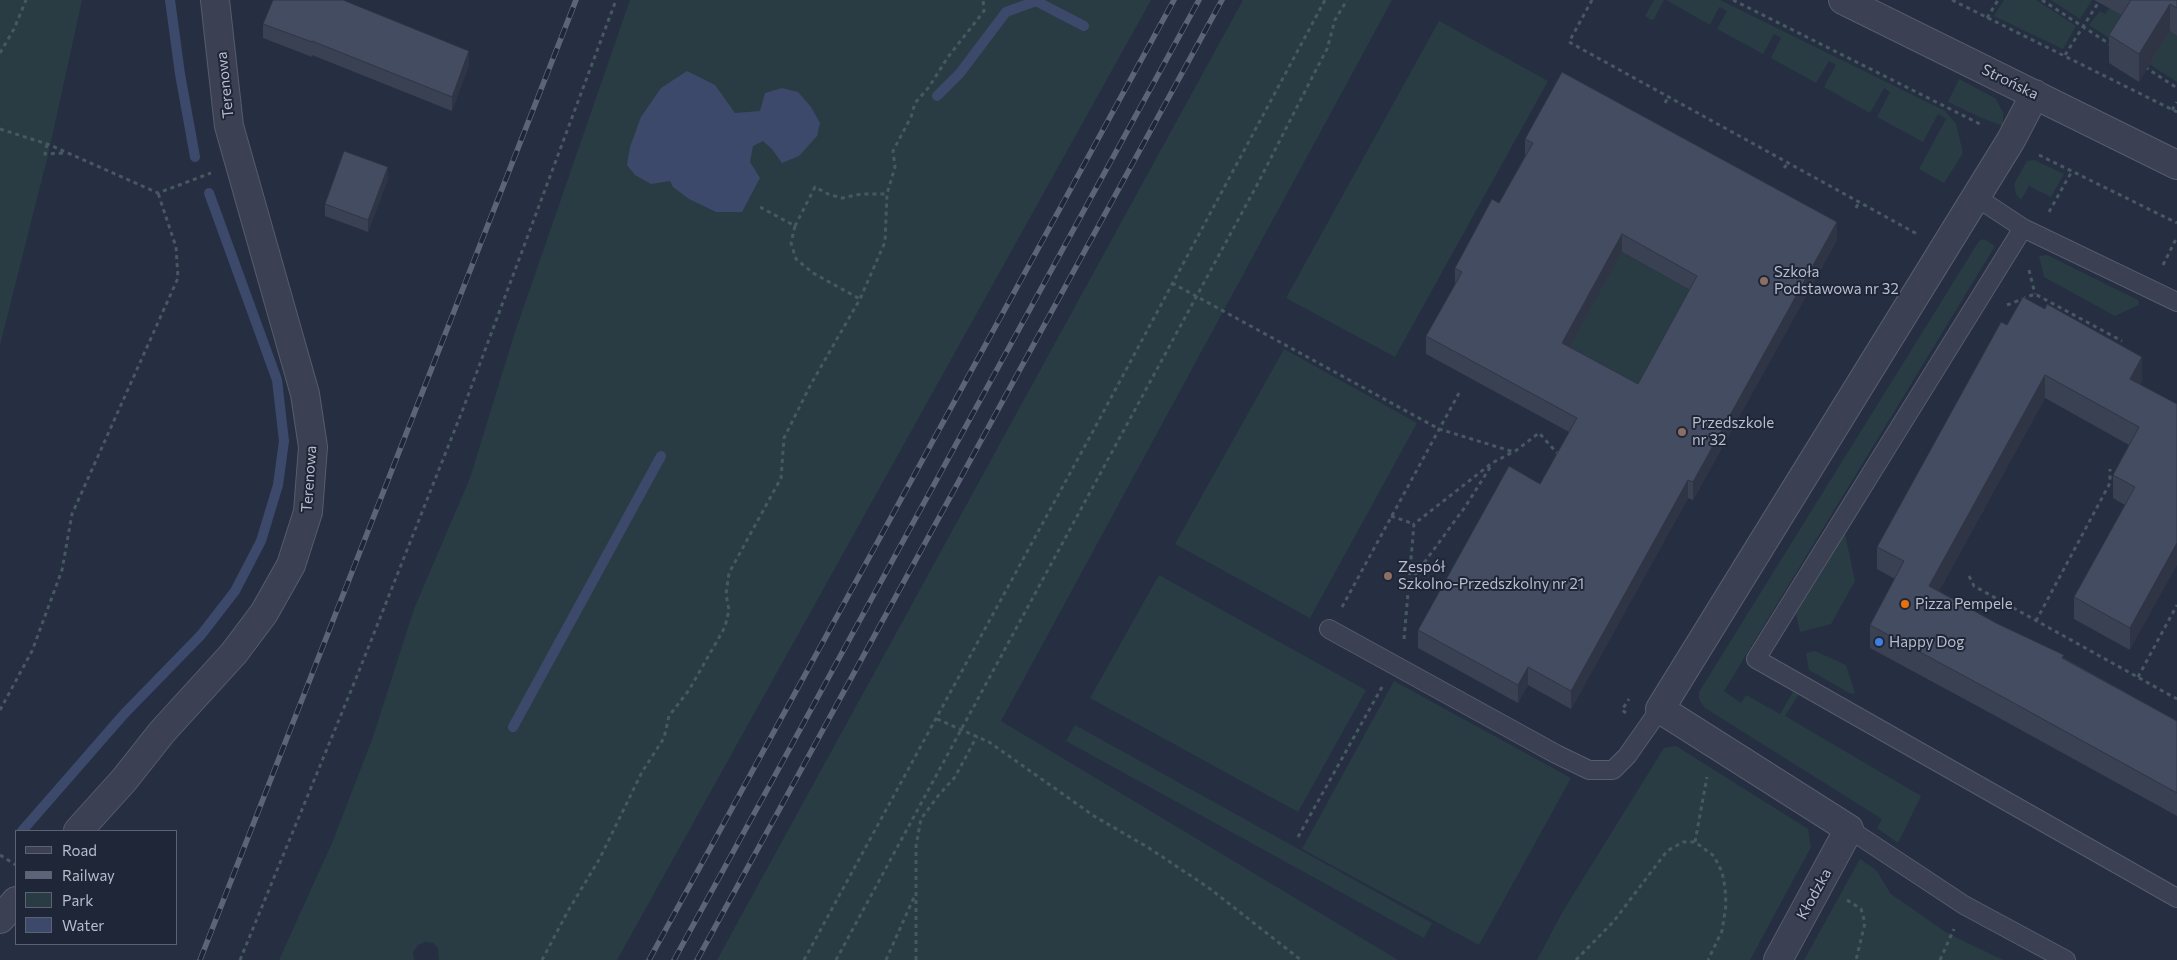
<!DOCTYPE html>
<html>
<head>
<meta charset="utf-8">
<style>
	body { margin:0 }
	#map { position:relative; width:2177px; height:960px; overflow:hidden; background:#262e42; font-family:Commissioner,sans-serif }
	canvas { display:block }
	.legend { position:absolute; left:15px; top:830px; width:162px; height:115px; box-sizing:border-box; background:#1f2637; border:1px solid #5c6273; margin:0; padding:6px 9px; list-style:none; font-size:15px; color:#b8bdcc }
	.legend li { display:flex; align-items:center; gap:10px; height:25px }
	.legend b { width:25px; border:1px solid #5c6273 }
</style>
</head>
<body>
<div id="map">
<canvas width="2177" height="960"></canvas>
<ul class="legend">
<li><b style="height:6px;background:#3b4152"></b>Road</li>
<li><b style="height:6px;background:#5d6479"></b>Railway</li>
<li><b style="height:14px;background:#293c43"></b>Park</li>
<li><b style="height:14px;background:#3c496b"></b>Water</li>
</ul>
</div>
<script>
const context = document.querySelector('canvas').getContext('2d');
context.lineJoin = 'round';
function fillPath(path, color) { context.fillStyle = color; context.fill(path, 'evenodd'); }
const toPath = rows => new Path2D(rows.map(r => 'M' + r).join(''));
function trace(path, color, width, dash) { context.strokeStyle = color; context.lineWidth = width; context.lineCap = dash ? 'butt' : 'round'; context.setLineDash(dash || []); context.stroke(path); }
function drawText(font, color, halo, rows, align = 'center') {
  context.font = font + ' Commissioner,sans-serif'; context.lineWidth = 4; context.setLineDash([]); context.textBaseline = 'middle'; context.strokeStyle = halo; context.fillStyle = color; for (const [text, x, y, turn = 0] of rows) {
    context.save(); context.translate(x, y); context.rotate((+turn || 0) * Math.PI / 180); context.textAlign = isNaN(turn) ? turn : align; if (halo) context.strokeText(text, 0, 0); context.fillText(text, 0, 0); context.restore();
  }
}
const green = toPath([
	[0,0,82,0,48,155,0,345],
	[630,0,1151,0,617,960,439,960,438,948,433,943,425,942,418,945,413,952,414,960,279,960,332,843,373,737,414,609,470,478,514,335],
	[1243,0,1392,0,1001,721,1398,960,717,960],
	[1654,0,1664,0,1654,19,1651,20,1645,16],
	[1666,0,1720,0,1945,111,1956,124,1963,153,1944,183,1919,169,1946,119,1938,114,1923,142,1877,117,1890,92,1884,88,1870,113,1824,87,1836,65,1829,61,1816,83,1771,58,1781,38,1774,34,1763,54,1717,29,1727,11,1719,7,1710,25],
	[2004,0,2036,0,2076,26,2063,49,1994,16],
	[2051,0,2092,0,2080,19],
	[2123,0,2177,36,2177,82,2089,25,2100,11,2105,14,2114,1],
	[1439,21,1548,81,1395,357,1286,298],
	[1959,79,1995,98,2003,112,2003,126,1984,119,1948,102],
	[2034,160,2064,174,2051,197,2029,186,2021,200,2016,194,2014,184,2027,161],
	[1984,239,1995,246,1724,691,1741,703,1746,695,1780,714,1793,692,1799,694,1785,716,1921,796,1898,843,1877,828,1882,819,1705,708,1699,699,1699,692,1979,241],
	[1605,243,1697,294,1638,403,1555,346],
	[2047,255,2138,300,2139,305,2115,316,2044,277,2039,256],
	[1284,349,1417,423,1310,618,1175,544],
	[1845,534,1855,581,1831,624,1800,632,1796,614],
	[1159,575,1366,690,1298,812,1090,698],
	[1815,651,1846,665,1855,693,1851,694,1809,670,1806,653],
	[1394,681,1571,778,1479,945,1302,849],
	[1075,725,1432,923,1424,938,1066,741],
	[1676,746,1808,829,1811,847,1750,960,1537,960,1563,911,1664,748],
	[1860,859,1876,870,1891,894,1947,933,2003,960,1804,960]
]);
const water = toPath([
	[687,71,715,85,735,113,760,111,765,93,782,88,798,92,811,107,820,123,817,136,799,156,782,163,772,149,763,141,753,146,750,162,760,178,742,212,716,212,689,199,673,187,670,181,651,184,635,175,627,165,630,147,641,117,661,88]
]);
const stream = toPath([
	[170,0,180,74,195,157],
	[937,96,960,73,1006,12,1036,1,1084,26],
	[513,727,661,456],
	[22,831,124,714,201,635,235,591,261,541,278,485,284,441,277,380,209,193]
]);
const path = toPath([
	[1592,0,1569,42,1917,234],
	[1733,0,1982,125],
	[1952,0,2177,112],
	[2042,0,2111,45],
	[1987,18,1998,0],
	[0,53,14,29,26,0],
	[2065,55,2100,0],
	[2145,67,2177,88],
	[1665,103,1668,97],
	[2172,110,2177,102],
	[0,129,50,145,158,193,211,173],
	[47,144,45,154,66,153],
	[2039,155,2177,223],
	[1784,168,1788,163],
	[760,207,795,226,791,243,796,259,813,273,860,299],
	[1856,208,1859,202],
	[2049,212,2072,171],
	[795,226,815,187,828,194,842,198,861,194,887,194],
	[2163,265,2177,237],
	[2029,270,2035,294],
	[1172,283,1439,429,1514,452,1539,433,1559,455],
	[2007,305,2035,294,2122,341],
	[1391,516,1414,524],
	[1969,576,1974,586,2177,699],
	[1410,582,1465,507,1491,466],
	[1342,607,1459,393],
	[2036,621,2110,483,2110,469],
	[1404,639,1414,524,1492,463,1513,452],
	[2138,677,2177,605],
	[0,710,32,651,62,570,72,514,178,278,176,247,158,193],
	[1626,713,1622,710,1629,699],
	[937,719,989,742,1094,816,1149,848,1209,888,1301,960],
	[1298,837,1382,687],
	[1695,842,1707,777],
	[0,855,16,865],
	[1847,900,1861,909,1865,923,1856,960],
	[240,960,357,676,463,409,616,0],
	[542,960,568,911,600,858,642,772,664,738,669,716,689,690,725,627,729,610,726,594,729,573,781,478,784,438,811,384,860,299,885,242,887,194,895,167,893,151,911,117,915,103,929,87,948,57,984,11,983,0],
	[804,960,1092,433,1325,0],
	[836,960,1257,185,1319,64,1327,49,1335,20,1347,0],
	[886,960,915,895],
	[916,960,916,846,921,819,938,796,955,777,977,736],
	[1576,960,1614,921,1667,851,1683,842,1695,842,1714,856,1722,872,1725,887,1726,905,1722,931,1708,960],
	[1940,960,1954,929]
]);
const service = toPath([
	[1976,197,2023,228,2177,302],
	[2023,228,1756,659,2177,898],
	[1329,629,1556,754,1589,770,1613,770,1627,756,1660,709],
	[1849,829,1964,905,2066,960]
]);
const minor = toPath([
	[1843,0,2177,165],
	[78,831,124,780,162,732,234,653,264,613,291,565,308,512,313,447,305,394,229,126,215,0],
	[0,919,16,901],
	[1778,960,1849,829,1660,709,2011,140,2035,94]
]);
const rail = toPath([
	[200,960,576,0],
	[649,960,1174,0],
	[674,960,1199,0],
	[697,960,1222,0]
]);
const wall = toPath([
	[2094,0,2177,0,2177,36,2170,31,2139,82,2109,63,2109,35,2122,15],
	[263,24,469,65,452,111,312,55,312,57,263,38],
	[1525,139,1837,240,1693,500,1688,498,1571,709,1528,685,1518,703,1418,648,1418,630,1540,484,1569,432,1426,354,1426,336,1455,285,1455,268,1499,203,1525,156],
	[1622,252,1690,290,1638,384,1569,347],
	[388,179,368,232,325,216,325,204],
	[2007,325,2142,380,2140,384,2130,650,2074,619,2074,597,2125,505,2113,498,2113,475,2129,445,2045,398,1939,591,1996,623,2064,658,2177,721,2177,816,1992,714,1870,648,1870,625,1895,579,1877,569,1877,547]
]);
const shadedWall = toPath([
	[2170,4,2170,31,2139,82,2139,54],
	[469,51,469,65,452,111,452,97],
	[388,167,388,179,368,232,368,220],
	[1837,222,1837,240,1693,500,1693,482],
	[1622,234,1622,252,1562,361,1562,343],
	[2142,357,2142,380,2130,401,2130,379],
	[2045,375,2045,398,1929,609,1929,586],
	[1688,480,1688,498,1571,709,1571,691],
	[2177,543,2177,565,2130,650,2130,628],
	[1528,667,1528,685,1518,703,1518,685]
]);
const building = toPath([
	[273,0,343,0,469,51,452,97,312,41,312,42,263,24,273,0],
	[2131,0,2177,0,2177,8,2170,4,2139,54,2109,35,2131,0],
	[1562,72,1837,222,1693,482,1688,480,1571,691,1528,667,1518,685,1418,630,1509,466,1540,484,1577,418,1426,336,1462,272,1455,268,1492,199,1499,203,1533,143,1525,139,1562,72],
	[1622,234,1697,276,1638,384,1562,343,1622,234],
	[344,151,388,167,368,220,325,204,344,151],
	[2023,297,2045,309,2047,304,2142,357,2130,379,2177,404,2177,543,2130,628,2074,597,2135,487,2113,475,2139,427,2045,375,1929,586,1996,623,2064,655,2062,658,2177,721,2177,793,1992,691,1870,625,1904,561,1877,547,2001,322,2007,325,2023,297]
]);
const markers = [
	[1764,281,5,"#8d6e63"],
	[1682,432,5,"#8d6e63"],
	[1388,576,5,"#8d6e63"],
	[1905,604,5,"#e8710a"],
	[1879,642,5,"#3f7fe0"]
];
const streetNames = [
	["Strońska",2010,82,26],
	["Terenowa",225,85,-96],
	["Terenowa",309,479,-86],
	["Kłodzka",1814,894,-61]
];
const poiNames = [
	["Szkoła",1774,272],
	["Podstawowa nr 32",1774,289],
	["Przedszkole",1692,423],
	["nr 32",1692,440],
	["Zespół",1398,567],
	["Szkolno-Przedszkolny nr 21",1398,584],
	["Pizza Pempele",1915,604],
	["Happy Dog",1889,642]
];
fillPath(green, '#293c43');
fillPath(water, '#3c496b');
trace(stream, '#3c496b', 10);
trace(service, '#565c6c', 20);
trace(minor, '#565c6c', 30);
trace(path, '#475960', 3, [4, 4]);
trace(service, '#3b4152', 18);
trace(minor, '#3b4152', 28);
trace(rail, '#5d6479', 5.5);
trace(rail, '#1f2637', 4, [11]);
fillPath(wall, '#3a4153');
fillPath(shadedWall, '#2f3544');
fillPath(building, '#434c61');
trace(building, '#2f3544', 1);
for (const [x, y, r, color] of markers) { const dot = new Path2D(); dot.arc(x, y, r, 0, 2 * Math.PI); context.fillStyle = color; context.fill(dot); trace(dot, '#1f2637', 2); }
drawText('15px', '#b8bdcc', '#1f2637', streetNames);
drawText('15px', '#b8bdcc', '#1f2637', poiNames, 'left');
</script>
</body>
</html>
